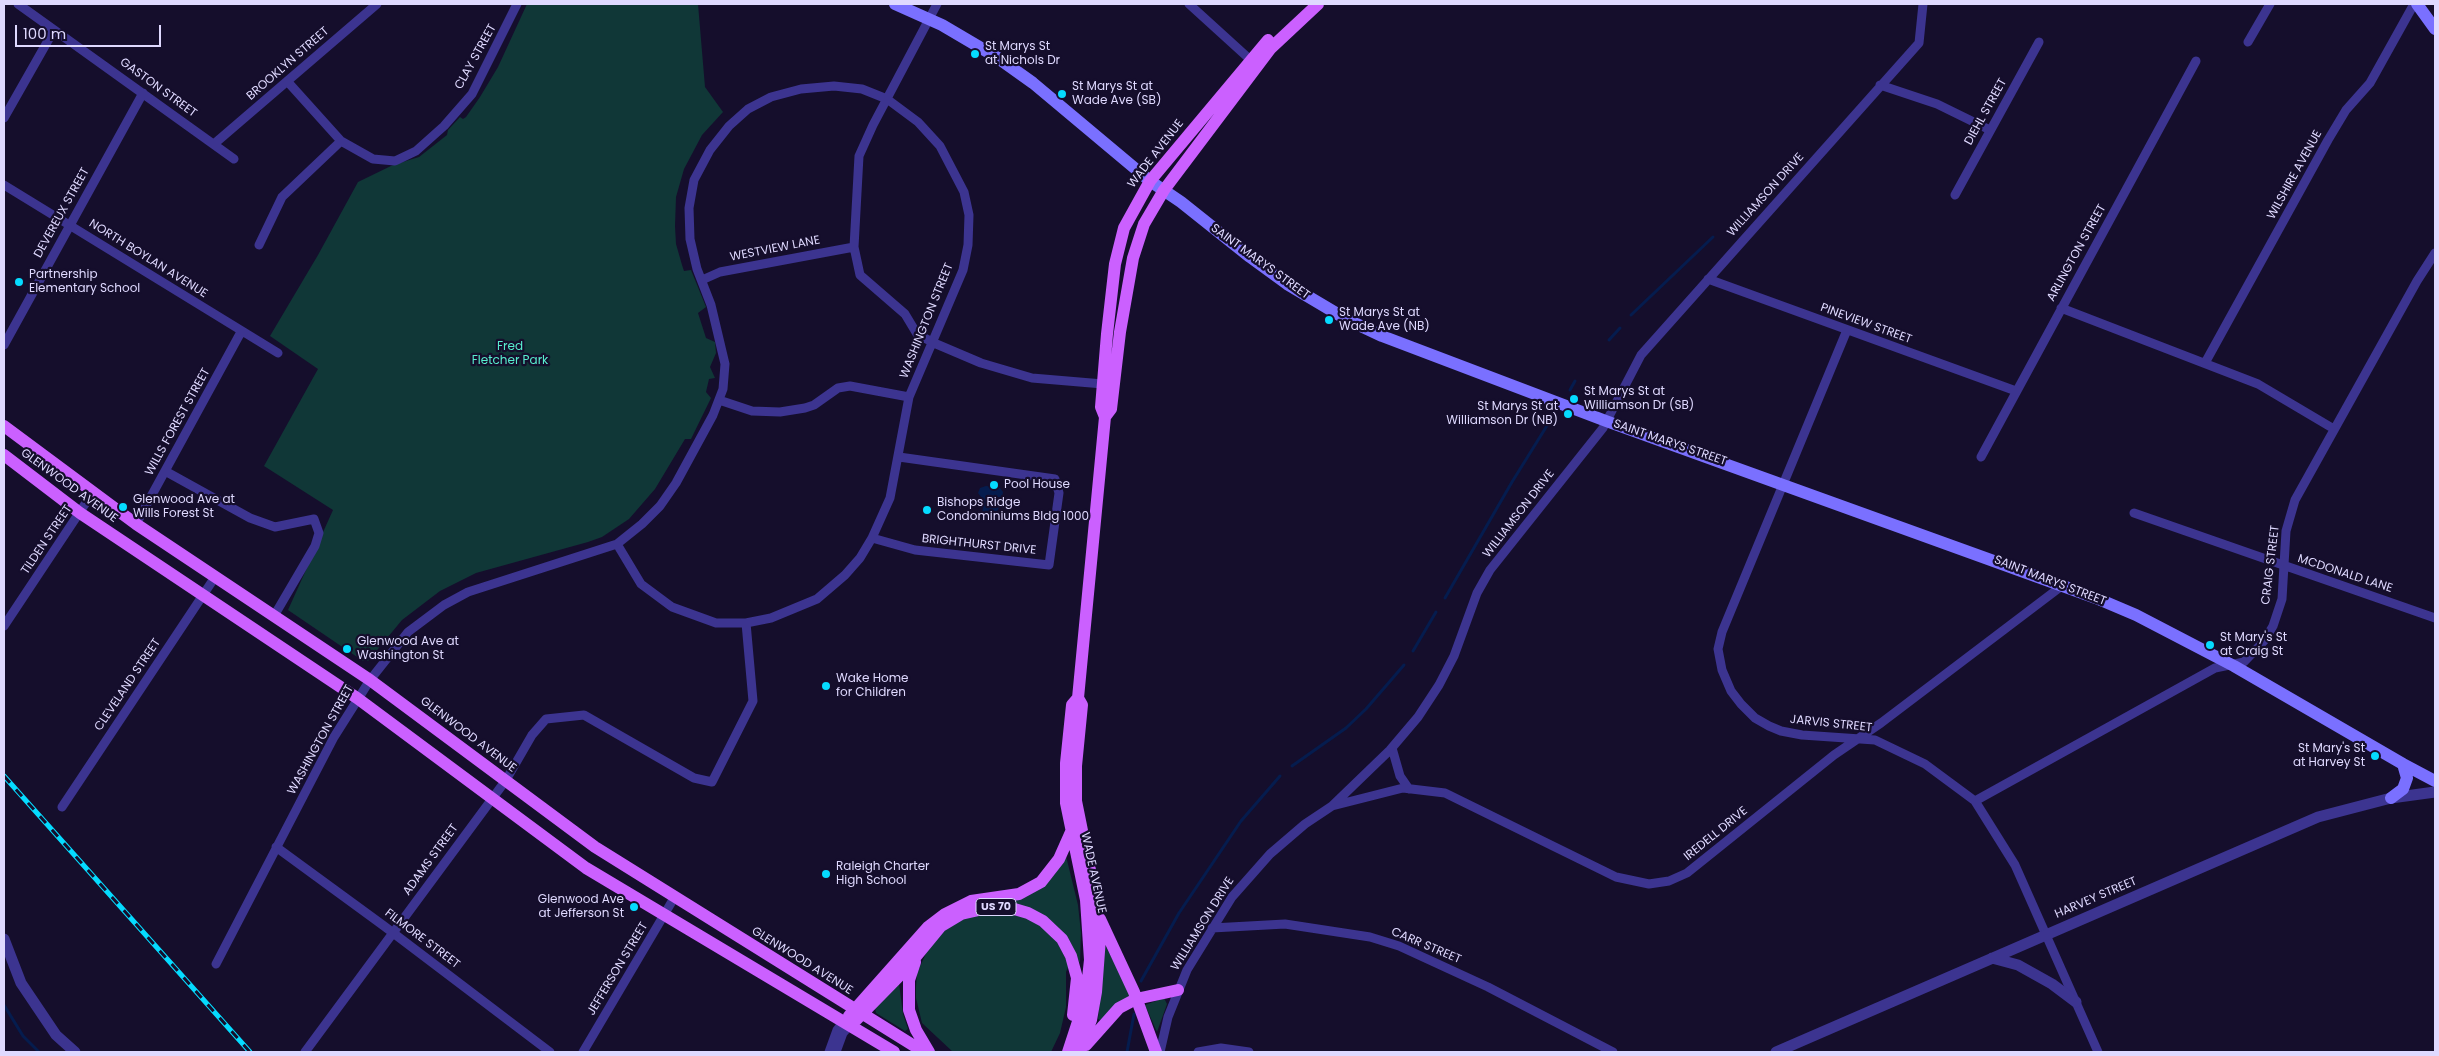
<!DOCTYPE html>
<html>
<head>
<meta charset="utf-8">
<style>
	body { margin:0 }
	#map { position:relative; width:2439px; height:1056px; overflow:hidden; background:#150e2c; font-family:Poppins,sans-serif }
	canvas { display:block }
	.frame { position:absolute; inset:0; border:5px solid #dfd9ff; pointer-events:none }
	.scale { position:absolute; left:15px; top:25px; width:146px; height:22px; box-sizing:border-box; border:2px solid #dfd9ff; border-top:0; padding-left:6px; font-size:15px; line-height:18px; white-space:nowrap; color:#dfd9ff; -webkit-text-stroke:4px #150e2c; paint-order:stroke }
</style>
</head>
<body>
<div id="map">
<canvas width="2439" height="1056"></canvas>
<div class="frame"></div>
<div class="scale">100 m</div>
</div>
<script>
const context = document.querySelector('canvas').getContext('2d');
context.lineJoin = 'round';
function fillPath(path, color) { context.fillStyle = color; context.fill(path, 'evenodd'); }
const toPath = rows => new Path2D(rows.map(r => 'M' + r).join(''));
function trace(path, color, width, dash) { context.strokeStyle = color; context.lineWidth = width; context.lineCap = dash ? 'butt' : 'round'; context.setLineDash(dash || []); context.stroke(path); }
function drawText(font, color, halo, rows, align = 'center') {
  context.font = font + ' Poppins,sans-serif'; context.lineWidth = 4.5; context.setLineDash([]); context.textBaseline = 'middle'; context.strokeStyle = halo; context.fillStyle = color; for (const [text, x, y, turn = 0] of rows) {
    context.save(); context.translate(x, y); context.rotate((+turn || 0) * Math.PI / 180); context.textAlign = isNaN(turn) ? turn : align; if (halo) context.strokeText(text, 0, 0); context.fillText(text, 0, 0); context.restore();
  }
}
const green = toPath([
	[527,4,698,4,705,87,723,112,702,135,684,169,676,197,675,226,676,244,682,265,684,271,691,270,706,307,698,313,706,338,715,342,716,353,710,367,715,378,709,379,706,392,711,398,691,439,685,439,655,489,629,519,602,537,588,542,476,573,440,591,402,620,368,661,363,661,288,610,333,510,264,466,318,369,270,336,318,255,358,182,393,165,419,157,447,135,448,130,460,117,463,119,466,117,480,97,498,67],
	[1066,856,1078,905,1081,933,1080,963,1057,926,1044,916,1006,903,1028,896,1048,882,1055,874],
	[984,912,1008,912,1029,918,1054,936,1069,965,1066,972,1066,1007,1060,1033,1051,1052,953,1052,922,1023,916,998,916,987,917,973,928,949,938,936,959,920],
	[1105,945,1132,996,1100,1020,1098,1019],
	[899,983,903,1014,908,1029,905,1031,876,1013,875,1008],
	[1164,998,1167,1004,1157,1032,1145,1005]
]);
const water = toPath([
	[986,486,1000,488,1003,492,1001,504,993,519,986,520,981,517,983,508,980,504,981,497,978,493,980,488]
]);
const stream = toPath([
	[1631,315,1713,237],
	[1609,340,1620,328],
	[1570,390,1575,381],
	[1445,598,1512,482,1553,416],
	[1413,651,1436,612],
	[1292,766,1346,728,1366,709,1404,665],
	[1141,981,1179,913,1241,821,1280,776],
	[4,1005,23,1036,39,1052],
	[1127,1052,1134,1014]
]);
const minor = toPath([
	[18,4,234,159],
	[937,4,873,125,859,156,854,247,860,275,905,314,917,334,934,343,981,363,1032,378,1103,384],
	[1189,4,1255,64],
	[2248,42,2270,4],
	[287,81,341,141,373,159,395,161,416,151,444,126,472,94,517,4],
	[1880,85,1937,104,1990,130],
	[4,118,54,30],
	[214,144,377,4],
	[4,185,278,353],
	[1955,195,2039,42],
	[259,245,282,197,341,141],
	[1708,279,2016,391],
	[702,280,720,272,854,247],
	[2061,308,2258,384,2334,429],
	[1847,330,1722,632,1718,649,1722,670,1731,691,1741,704,1755,718,1769,726,1781,731,1802,735,1875,740,1925,764,1975,801,2015,865,2098,1052],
	[4,345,143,93],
	[2205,363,2328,140,2346,110,2370,83,2414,4],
	[719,400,752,411,780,412,805,408,814,405,838,388,850,386,909,397],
	[1981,457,2196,61],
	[165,471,250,518,275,527,314,519,319,533,315,546,274,616],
	[2134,513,2435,618],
	[136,524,241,332],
	[872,538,915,550,1049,565,1059,493,1055,479,899,457],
	[4,626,93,492],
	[1392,748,1400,776,1409,789],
	[1975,801,2215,668,2244,662,2264,641,2273,626,2282,599,2286,531,2295,500,2417,281,2435,253],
	[1332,806,1403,788,1445,793,1616,877,1649,884,1669,881,1687,873,1834,755,1881,723,2063,585],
	[62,807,215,577],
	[276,847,384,926,550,1052],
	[1212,928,1285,924,1370,937,1399,946,1488,987,1613,1052],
	[216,964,334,737,370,680,408,632,444,605,468,592,617,544,642,524,660,506,676,483,713,415,723,389,725,364,711,305,697,269,690,239,689,208,694,180,710,150,729,126,748,109,771,97,801,89,834,86,862,89,887,99,918,122,940,146,964,192,969,215,968,245,963,270,909,397,890,498,872,538,860,558,845,575,817,599,771,618,746,623,716,623,672,607,641,584,617,544],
	[305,1052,506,780,532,735,546,719,584,715,694,778,712,782,753,701,746,623],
	[583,1052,674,898],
	[829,1052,837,1030,844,1021],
	[836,1052,843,1033,850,1025],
	[1160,1052,1168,1017,1187,970,1232,897,1270,854,1305,824,1332,806,1390,750,1418,717,1439,685,1454,656,1477,593,1490,570,1603,428,1641,355,1919,43,1923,4],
	[1198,1052,1221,1048,1249,1052]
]);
const tertiary = toPath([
	[4,939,21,983,56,1035,75,1052],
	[1992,958,2018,965,2052,984,2076,1002],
	[1776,1052,2318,817,2391,798,2435,792]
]);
const secondary = toPath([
	[895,4,942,25,998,58,1033,83,1150,181,1181,202,1250,257,1287,284,1346,319,1382,336,1606,421,2096,598,2136,615,2234,666,2403,764,2435,781],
	[2417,4,2435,29],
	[2391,798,2403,789,2407,778,2403,764]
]);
const primary = toPath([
	[1105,417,1101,407,1107,334,1115,264,1124,228,1150,181,1268,40],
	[4,426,136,524,370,680,595,847,924,1052],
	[4,455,80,513,357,698,586,868,894,1052],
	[1078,698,1082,705,1076,766,1076,801,1096,900,1100,938,1096,992,1091,1020,1079,1052],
	[1100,919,1134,992,1156,1052],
	[915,962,909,980,909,1010,916,1030,929,1052],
	[849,1016,928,927,945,914,971,901,1019,894,1041,882,1059,859,1071,832],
	[856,1020,904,971,941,926,961,914,992,907,1011,908,1028,913,1043,921,1062,939,1071,956,1077,978,1073,1015],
	[1086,1045,1119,1008,1136,999,1178,990],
	[1068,1052,1086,997,1090,960,1086,900,1066,803,1066,763,1072,705,1078,698,1105,417,1111,409,1120,332,1133,258,1144,224,1164,190,1271,48,1318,4]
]);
const rail = toPath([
	[4,776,250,1052]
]);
const markers = [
	[975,54,5,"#05dbff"],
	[1062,94,5,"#05dbff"],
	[19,282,5,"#05dbff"],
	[1329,320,5,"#05dbff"],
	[1574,399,5,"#05dbff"],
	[1568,414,5,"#05dbff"],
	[994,485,5,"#05dbff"],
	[123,507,5,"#05dbff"],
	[927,510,5,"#05dbff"],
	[2210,645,5,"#05dbff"],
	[347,649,5,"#05dbff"],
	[826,686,5,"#05dbff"],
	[2375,756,5,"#05dbff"],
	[826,874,5,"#05dbff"],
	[634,907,5,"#05dbff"]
];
const shields = [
	[996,907,40]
];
const shieldNames = [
	["US 70",996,907]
];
const poiNames = [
	["St Marys St",985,47],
	["at Nichols Dr",985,61],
	["St Marys St at",1072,87],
	["Wade Ave (SB)",1072,101],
	["Partnership",29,275],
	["Elementary School",29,289],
	["St Marys St at",1339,313],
	["Wade Ave (NB)",1339,327],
	["St Marys St at",1584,392],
	["Williamson Dr (SB)",1584,406],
	["St Marys St at",1558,407,"right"],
	["Williamson Dr (NB)",1558,421,"right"],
	["Pool House",1004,485],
	["Glenwood Ave at",133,500],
	["Wills Forest St",133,514],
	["Bishops Ridge",937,503],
	["Condominiums Bldg 1000",937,517],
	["St Mary's St",2220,638],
	["at Craig St",2220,652],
	["Glenwood Ave at",357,642],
	["Washington St",357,656],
	["Wake Home",836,679],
	["for Children",836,693],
	["St Mary's St",2365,749,"right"],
	["at Harvey St",2365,763,"right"],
	["Raleigh Charter",836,867],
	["High School",836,881],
	["Glenwood Ave",624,900,"right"],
	["at Jefferson St",624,914,"right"]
];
const streetNames = [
	["CLAY STREET",476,57,-61],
	["BROOKLYN STREET",288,64,-41],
	["GASTON STREET",158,88,36],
	["DIEHL STREET",1986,112,-61],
	["WADE AVENUE",1156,154,-52],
	["WILSHIRE AVENUE",2295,175,-61],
	["WILLIAMSON DRIVE",1766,195,-48],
	["DEVEREUX STREET",62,213,-61],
	["WESTVIEW LANE",775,249,-11],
	["ARLINGTON STREET",2077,253,-61],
	["NORTH BOYLAN AVENUE",148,259,32],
	["SAINT MARYS STREET",1260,262,36],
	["WASHINGTON STREET",927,321,-68],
	["PINEVIEW STREET",1866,324,20],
	["WILLS FOREST STREET",178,422,-61],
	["SAINT MARYS STREET",1670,443,19],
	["GLENWOOD AVENUE",69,486,36],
	["WILLIAMSON DRIVE",1519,514,-52],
	["TILDEN STREET",47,540,-56],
	["BRIGHTHURST DRIVE",979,545,6],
	["CRAIG STREET",2271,565,-83],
	["MCDONALD LANE",2345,574,18],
	["SAINT MARYS STREET",2050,581,21],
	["CLEVELAND STREET",128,685,-56],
	["JARVIS STREET",1831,724,6],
	["GLENWOOD AVENUE",468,735,37],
	["WASHINGTON STREET",321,740,-61],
	["IREDELL DRIVE",1716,834,-39],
	["ADAMS STREET",431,860,-54],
	["WADE AVENUE",1093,873,78],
	["HARVEY STREET",2096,898,-23],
	["WILLIAMSON DRIVE",1203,924,-58],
	["FILMORE STREET",422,939,37],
	["CARR STREET",1426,946,23],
	["GLENWOOD AVENUE",802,961,32],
	["JEFFERSON STREET",618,969,-59]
];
const parkNames = [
	["Fred",510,347],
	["Fletcher Park",510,361]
];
fillPath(green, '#103737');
fillPath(water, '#051c4e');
trace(stream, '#051c4e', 3);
trace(minor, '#3c3490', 9);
trace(tertiary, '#3c3490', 11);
trace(secondary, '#7a70ff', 12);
trace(primary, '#cb60ff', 12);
trace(rail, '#05dbff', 5);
trace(rail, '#150e2c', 3, [9]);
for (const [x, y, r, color] of markers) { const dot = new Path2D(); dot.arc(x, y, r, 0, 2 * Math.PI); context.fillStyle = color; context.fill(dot); trace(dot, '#150e2c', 2); }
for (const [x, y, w] of shields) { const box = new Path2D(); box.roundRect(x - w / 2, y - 8.5, w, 17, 4); context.fillStyle = '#150e2c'; context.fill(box); trace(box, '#dfd9ff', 1); }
drawText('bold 11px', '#dfd9ff', null, shieldNames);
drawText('12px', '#dfd9ff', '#150e2c', poiNames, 'left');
drawText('12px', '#dfd9ff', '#150e2c', streetNames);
drawText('12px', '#58edce', '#150e2c', parkNames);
</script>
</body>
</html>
